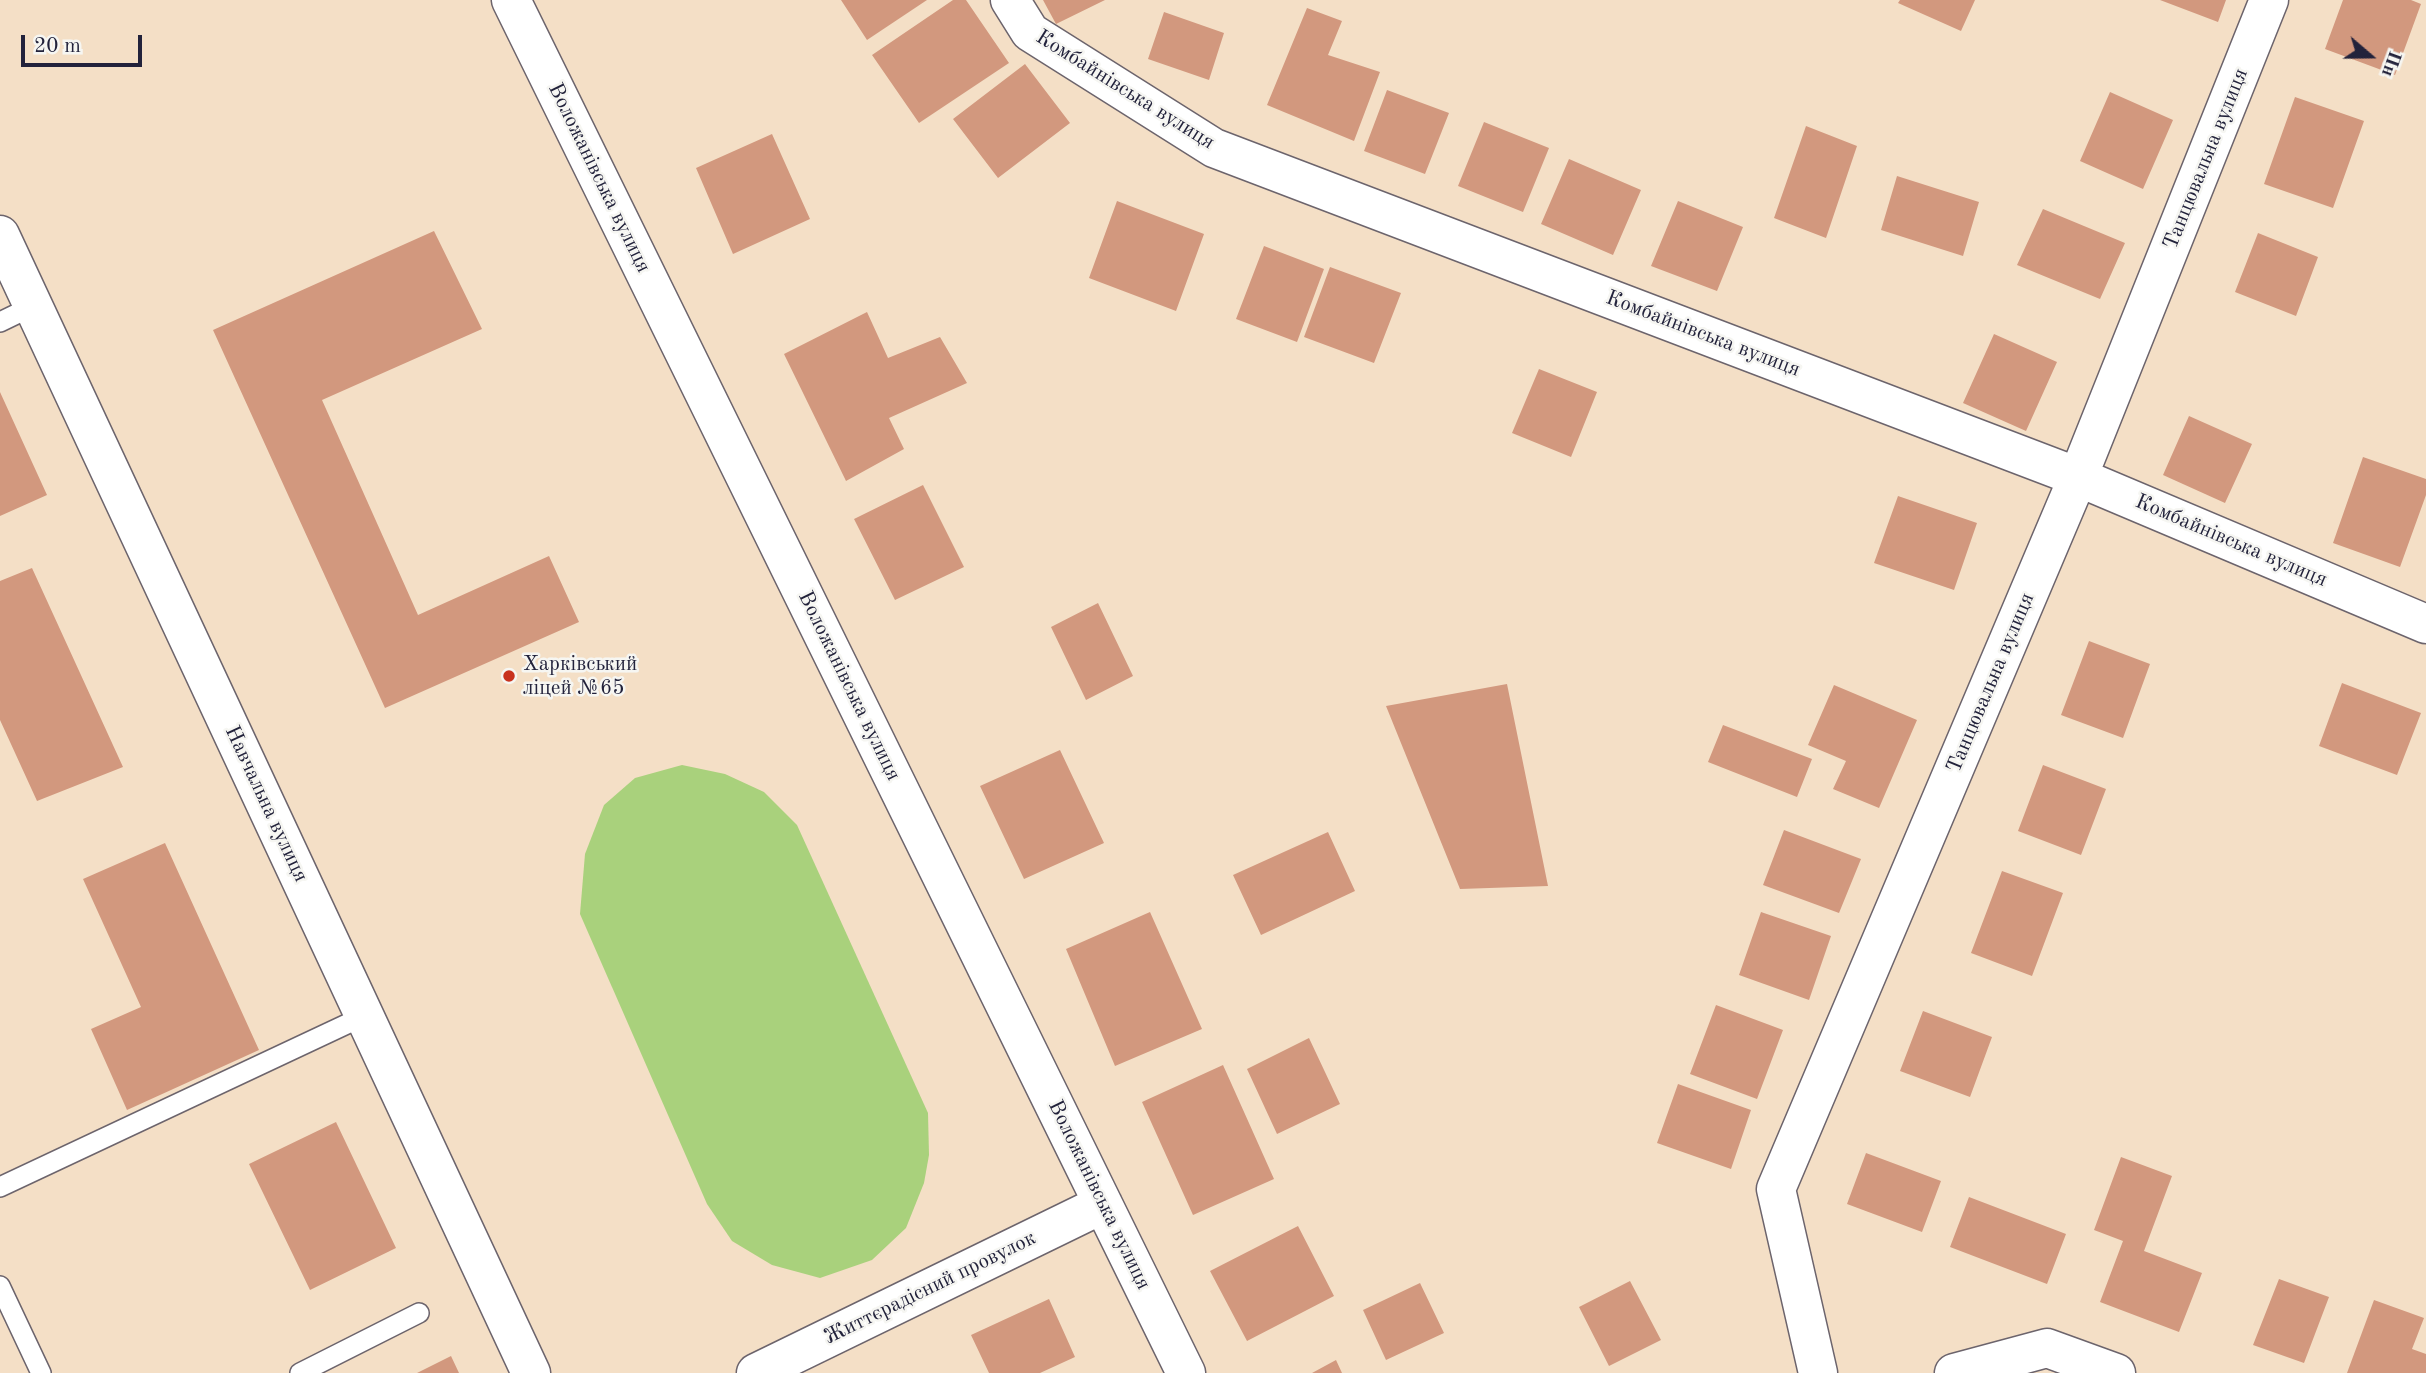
<!DOCTYPE html>
<html>
<head>
<meta charset="utf-8">
<style>
	body { margin:0 }
	#map { position:relative; width:2426px; height:1373px; overflow:hidden; background:#f4dfc6; font-family:"Old Standard TT",serif }
	canvas { display:block }
	.north { position:absolute; left:2335px; top:21px; width:70px; height:70px; -webkit-text-stroke:5px #f6f6f2; paint-order:stroke; rotate:110deg; font-size:19px; font-weight:700; line-height:28px; text-align:center; color:#22223b }
	.north::after { content:''; display:block; margin:auto; width:24px; height:32px; background:#22223b; clip-path:polygon(50% 0,100% 100%,50% 72%,0 100%) }
	.scale { position:absolute; left:21px; top:35px; width:121px; height:32px; box-sizing:border-box; border:4px solid #22223b; border-top:0; padding-left:9px; font-size:21px; line-height:24px; white-space:nowrap; color:#22223b; -webkit-text-stroke:5px #f6f6f2; paint-order:stroke }
</style>
</head>
<body>
<div id="map">
<canvas width="2426" height="1373"></canvas>
<div class="north">Пн</div>
<div class="scale">20 m</div>
</div>
<script>
const context = document.querySelector('canvas').getContext('2d');
context.lineJoin = 'round';
function fillPath(path, color) { context.fillStyle = color; context.fill(path, 'evenodd'); }
const toPath = rows => new Path2D(rows.map(r => 'M' + r).join(''));
function trace(path, color, width, dash) { context.strokeStyle = color; context.lineWidth = width; context.lineCap = dash ? 'butt' : 'round'; context.setLineDash(dash || []); context.stroke(path); }
function drawText(font, color, halo, rows, align = 'center') {
  context.font = font + ' "Old Standard TT",serif'; context.lineWidth = 5; context.setLineDash([]); context.textBaseline = 'middle'; context.strokeStyle = halo; context.fillStyle = color; for (const [text, x, y, turn = 0] of rows) {
    context.save(); context.translate(x, y); context.rotate((+turn || 0) * Math.PI / 180); context.textAlign = isNaN(turn) ? turn : align; if (halo) context.strokeText(text, 0, 0); context.fillText(text, 0, 0); context.restore();
  }
}
const green = toPath([
	[682,765,725,774,764,792,797,825,928,1113,929,1155,924,1183,906,1228,872,1260,820,1278,772,1265,732,1241,707,1204,580,914,585,854,604,805,635,778]
]);
const building = toPath([
	[841,0,927,0,867,40],
	[953,0,966,0,1009,63,919,123,872,55],
	[1043,0,1105,0,1056,24],
	[1900,0,1975,0,1961,31,1898,3],
	[2160,0,2226,0,2218,22],
	[2343,0,2411,0,2421,4,2395,75,2325,49],
	[1307,8,1342,21,1328,55,1380,72,1354,141,1267,105],
	[1164,12,1224,33,1209,80,1148,59],
	[1025,64,1070,123,998,178,953,119],
	[1387,90,1449,113,1425,174,1364,151],
	[2110,92,2173,120,2143,189,2080,161],
	[2295,97,2364,121,2333,208,2264,184],
	[1484,122,1549,148,1523,212,1458,186],
	[1806,126,1857,146,1826,238,1774,218],
	[772,134,810,219,733,254,696,168],
	[1569,159,1641,190,1613,255,1541,224],
	[1897,176,1979,202,1963,256,1881,230],
	[1117,201,1204,234,1176,311,1089,278],
	[1678,201,1743,227,1717,291,1651,266],
	[2043,209,2125,243,2100,299,2017,265],
	[434,231,482,329,322,400,418,615,549,556,579,622,385,708,213,330],
	[2258,233,2318,257,2296,316,2235,292],
	[1264,246,1324,269,1297,342,1236,319],
	[1330,267,1401,293,1374,363,1304,337],
	[867,312,888,358,940,337,967,383,889,418,904,449,846,481,784,354],
	[1994,334,2057,362,2026,431,1963,403],
	[1539,369,1597,392,1571,457,1512,433],
	[0,392,47,495,0,516],
	[2189,416,2252,444,2225,503,2163,475],
	[2363,457,2426,479,2426,495,2400,567,2333,543],
	[923,485,964,567,895,600,854,519],
	[1898,496,1977,523,1954,590,1874,563],
	[32,568,123,767,37,801,0,720,0,581],
	[1098,603,1133,676,1086,700,1051,627],
	[2089,641,2150,664,2123,738,2061,715],
	[2342,683,2421,713,2397,775,2319,746],
	[1507,684,1548,886,1460,889,1386,706],
	[1834,685,1917,720,1879,808,1833,789,1846,761,1808,745],
	[1723,725,1812,759,1797,797,1708,762],
	[1060,750,1104,843,1024,879,980,786],
	[2043,765,2106,789,2081,855,2018,831],
	[1784,830,1861,859,1839,913,1763,885],
	[1328,832,1355,891,1261,935,1233,875],
	[165,843,259,1050,127,1110,91,1029,141,1007,83,879],
	[2002,871,2063,893,2032,976,1971,953],
	[1150,912,1202,1029,1115,1066,1066,949],
	[1761,912,1831,936,1809,1000,1739,975],
	[1716,1005,1783,1030,1757,1099,1690,1074],
	[1923,1011,1992,1037,1970,1097,1900,1071],
	[1309,1038,1340,1104,1277,1134,1247,1069],
	[1223,1065,1274,1179,1193,1215,1142,1102],
	[1678,1084,1751,1110,1731,1169,1657,1143],
	[336,1122,396,1248,310,1290,249,1164],
	[1866,1153,1941,1181,1922,1232,1847,1204],
	[2121,1157,2172,1176,2144,1251,2202,1273,2179,1332,2100,1302,2123,1241,2094,1230],
	[1969,1197,2066,1234,2047,1284,1950,1247],
	[1298,1226,1334,1296,1247,1341,1210,1271],
	[2279,1279,2329,1297,2304,1363,2253,1345],
	[1630,1281,1661,1340,1609,1366,1579,1307],
	[1420,1283,1444,1333,1386,1360,1363,1310],
	[1049,1299,1075,1357,1040,1373,989,1373,971,1335],
	[2374,1300,2424,1318,2412,1349,2426,1354,2426,1373,2347,1373],
	[451,1356,459,1373,417,1373],
	[1336,1360,1342,1373,1312,1373]
]);
const lane = toPath([
	[0,322,33,306],
	[0,1187,364,1016],
	[0,1286,41,1373],
	[300,1373,419,1313]
]);
const street = toPath([
	[511,0,1186,1373],
	[1010,0,1030,32,1214,148,2078,477,2426,624],
	[0,235,531,1373],
	[756,1373,1103,1204],
	[1818,1373,1776,1189,2078,477,2269,0],
	[1954,1373,2047,1348,2116,1373]
]);
const markers = [
	[509,676,7,"#c8321e"]
];
const streetNames = [
	["Комбайнівська вулиця",1125,90,32],
	["Танцювальна вулиця",2206,159,-68],
	["Воложанівська вулиця",599,178,64],
	["Комбайнівська вулиця",1703,334,21],
	["Комбайнівська вулиця",2231,541,23],
	["Танцювальна вулиця",1991,683,-67],
	["Воложанівська вулиця",849,686,64],
	["Навчальна вулиця",266,804,65],
	["Воложанівська вулиця",1099,1195,64],
	["Життєрадісний провулок",930,1288,-26]
];
const poiNames = [
	["Харківський",523,664],
	["ліцей №65",523,688]
];
fillPath(green, '#a9d17c');
fillPath(building, '#d2987e');
trace(lane, '#6c646c', 22);
trace(street, '#6c646c', 41);
trace(lane, '#fff', 19);
trace(street, '#fff', 38);
for (const [x, y, r, color] of markers) { const dot = new Path2D(); dot.arc(x, y, r, 0, 2 * Math.PI); context.fillStyle = color; context.fill(dot); trace(dot, '#f6f6f2', 2.5); }
drawText('21px', '#22223b', '#f6f6f2', streetNames);
drawText('21px', '#22223b', '#f6f6f2', poiNames, 'left');
</script>
</body>
</html>
